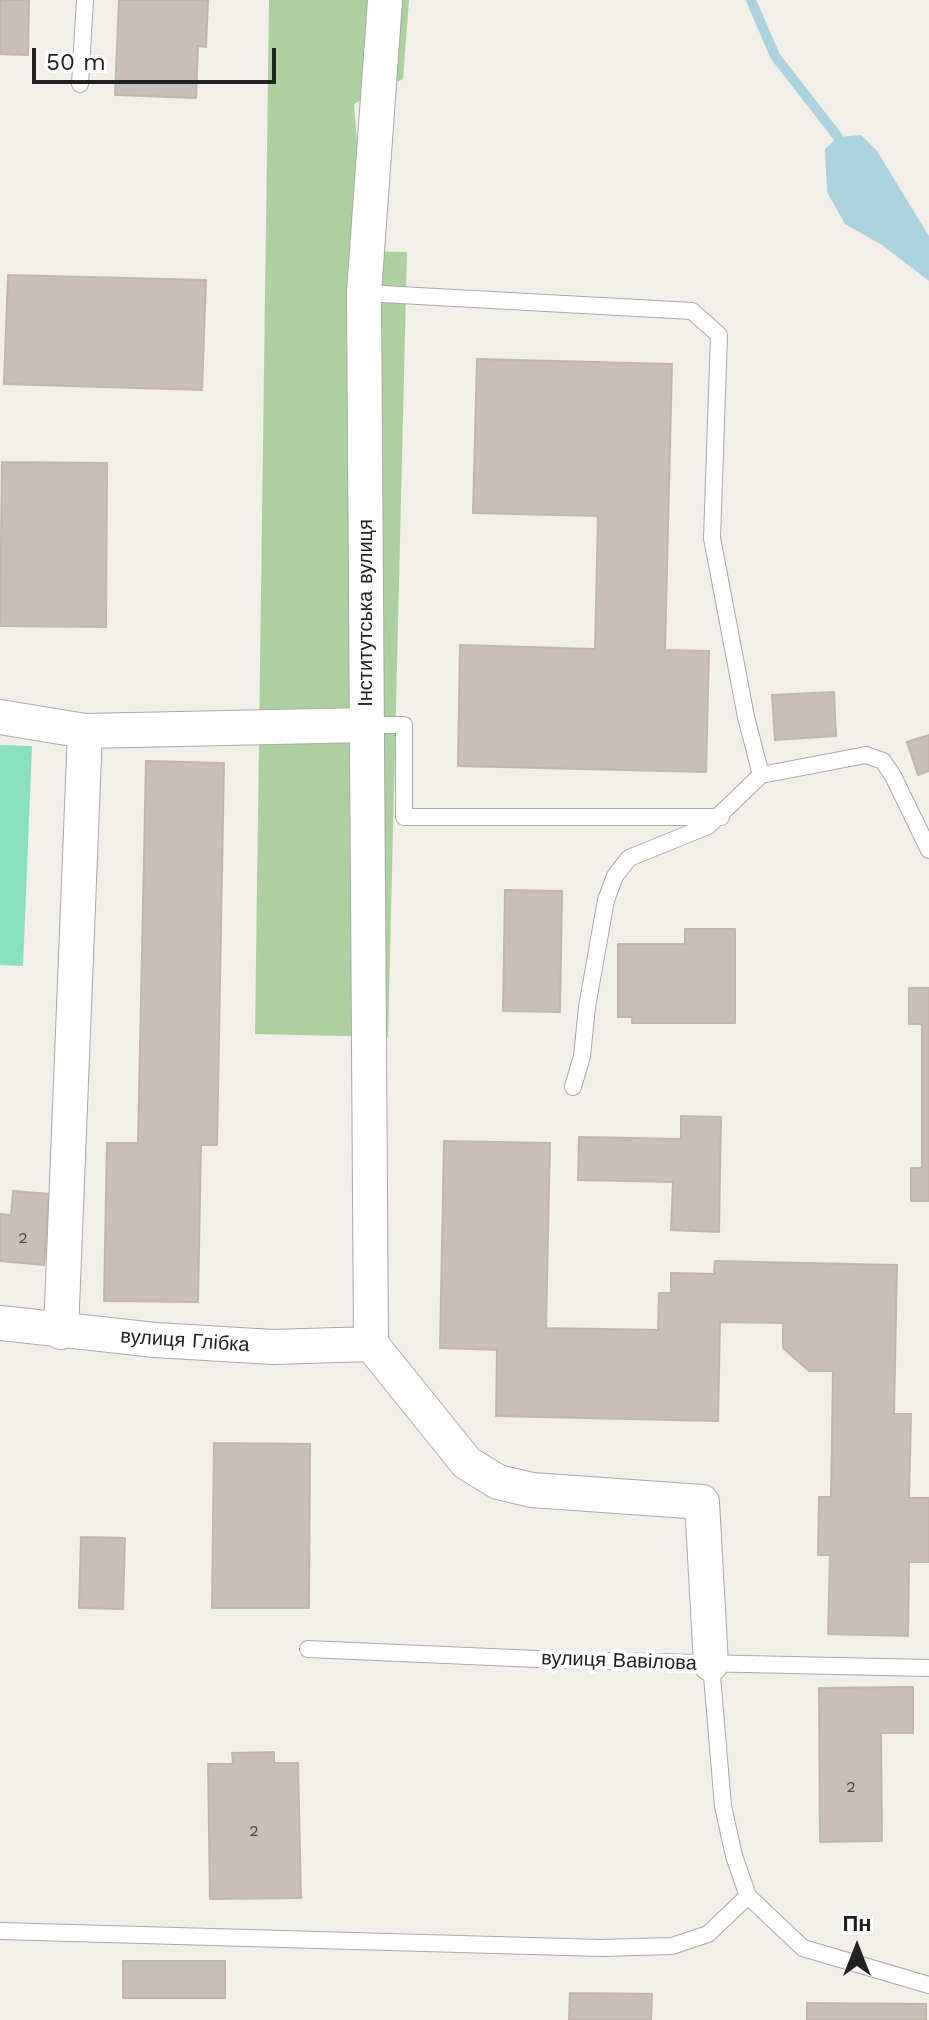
<!DOCTYPE html>
<html>
<head>
<meta charset="utf-8">
<style>
	body { margin:0 }
	#map { position:relative; width:929px; height:2020px; overflow:hidden; background:#f2efe9; font-family:"Work Sans",sans-serif }
	canvas { display:block }
	.north { position:absolute; left:817px; top:1908px; width:80px; height:80px; -webkit-text-stroke:6px #fff; paint-order:stroke; rotate:0deg; font-size:22px; font-weight:700; line-height:32px; text-align:center; color:#222 }
	.north::after { content:''; display:block; margin:auto; width:28px; height:36px; background:#222; clip-path:polygon(50% 0,100% 100%,50% 72%,0 100%) }
	.scale { position:absolute; left:32px; top:48px; width:244px; height:36px; box-sizing:border-box; border:4px solid #222; border-top:0; padding-left:10px; font-size:24px; line-height:28px; white-space:nowrap; color:#222; -webkit-text-stroke:6px #fff; paint-order:stroke }
</style>
</head>
<body>
<div id="map">
<canvas width="929" height="2020"></canvas>
<div class="north">Пн</div>
<div class="scale">50 m</div>
</div>
<script>
const context = document.querySelector('canvas').getContext('2d');
context.lineJoin = 'round';
function fillPath(path, color) { context.fillStyle = color; context.fill(path, 'evenodd'); }
const toPath = rows => new Path2D(rows.map(r => 'M' + r).join(''));
function trace(path, color, width, dash) { context.strokeStyle = color; context.lineWidth = width; context.lineCap = dash ? 'butt' : 'round'; context.setLineDash(dash || []); context.stroke(path); }
function drawText(font, color, halo, rows, align = 'center') {
  context.font = font + ' "Work Sans",sans-serif'; context.lineWidth = 8; context.setLineDash([]); context.textBaseline = 'middle'; context.strokeStyle = halo; context.fillStyle = color; for (const [text, x, y, turn = 0] of rows) {
    context.save(); context.translate(x, y); context.rotate((+turn || 0) * Math.PI / 180); context.textAlign = isNaN(turn) ? turn : align; if (halo) context.strokeText(text, 0, 0); context.fillText(text, 0, 0); context.restore();
  }
}
const forest = toPath([
	[269,0,409,0,403,79,354,104,366,251,407,252,388,1037,255,1034]
]);
const pitch = toPath([
	[0,745,32,746,23,966,0,965]
]);
const water = toPath([
	[861,135,877,151,929,236,929,281,882,245,845,224,827,192,825,149,838,137]
]);
const stream = toPath([
	[751,0,775,56,838,137]
]);
const building = toPath([
	[0,0,29,0,28,55,0,54,0,0],
	[119,0,208,0,206,47,198,46,196,98,115,95,119,0],
	[8,275,206,280,202,390,4,384,8,275],
	[477,359,672,364,665,650,709,651,706,772,458,766,460,645,595,649,598,516,473,513,477,359],
	[2,462,107,463,106,627,0,626,2,462],
	[834,692,836,736,775,740,772,695,834,692],
	[929,735,929,771,918,775,907,742,929,735],
	[146,761,224,763,217,1145,201,1145,198,1302,104,1301,107,1143,138,1143,146,761],
	[505,890,562,891,560,1012,503,1011,505,890],
	[685,929,735,929,735,1023,632,1023,632,1017,618,1017,618,944,685,944,685,929],
	[909,988,929,988,929,1201,911,1201,911,1168,922,1168,922,1024,909,1024,909,988],
	[681,1116,721,1117,719,1232,671,1230,673,1182,578,1180,579,1137,681,1139,681,1116],
	[444,1141,550,1143,546,1328,658,1330,659,1293,671,1293,671,1273,714,1274,715,1261,897,1265,894,1414,911,1414,909,1498,929,1498,929,1562,909,1562,908,1636,828,1634,830,1555,818,1555,819,1497,831,1497,833,1371,809,1371,783,1348,783,1323,720,1322,718,1421,496,1416,497,1350,440,1348,444,1141],
	[13,1191,49,1194,44,1265,0,1261,0,1214,11,1215,13,1191],
	[214,1443,310,1444,309,1608,212,1608,214,1443],
	[81,1537,125,1538,123,1609,79,1608,81,1537],
	[913,1687,913,1733,881,1733,882,1841,820,1842,819,1688,913,1687],
	[274,1752,274,1763,298,1763,301,1898,210,1899,208,1764,233,1764,232,1753,274,1752],
	[123,1961,225,1961,225,1998,123,1998,123,1961],
	[570,1993,652,1994,651,2020,569,2020,570,1993],
	[807,2003,926,2004,926,2020,807,2020,807,2003]
]);
const lane = toPath([
	[80,84,85,0],
	[364,293,692,311,719,335,712,538,746,717,761,775],
	[367,725,404,725,404,817,721,817],
	[573,1087,582,1056,587,1007,606,900,615,876,629,858,708,826,761,775,866,755,883,761,893,776,929,850],
	[308,1649,560,1660,929,1668],
	[711,1664,723,1806,734,1856,748,1896,803,1948,929,1985],
	[0,1931,601,1948,672,1946,708,1934,748,1896]
]);
const street = toPath([
	[385,0,364,293,371,1344,467,1463,498,1482,532,1490,702,1502,711,1664],
	[0,717,85,731],
	[0,1323,155,1340,273,1347,371,1344],
	[61,1332,85,731,367,725]
]);
const numberNames = [
	["2",23,1238],
	["2",851,1787],
	["2",254,1831]
];
const streetNames = [
	["Інститутська вулиця",366,613,-90],
	["вулиця Глібка",185,1341,4],
	["вулиця Вавілова",619,1661,2]
];
fillPath(forest, '#add19e');
fillPath(pitch, '#88e0be');
fillPath(water, '#aad3df');
trace(stream, '#aad3df', 10);
fillPath(building, '#c7bfb8');
trace(building, '#c4b6ab', 2);
trace(lane, '#a9a9a9', 18);
trace(street, '#a9a9a9', 36);
trace(lane, '#fff', 16);
trace(street, '#fff', 34);
drawText('16px', '#4b4948', null, numberNames);
drawText('20px', '#222', '#fff', streetNames);
</script>
</body>
</html>
